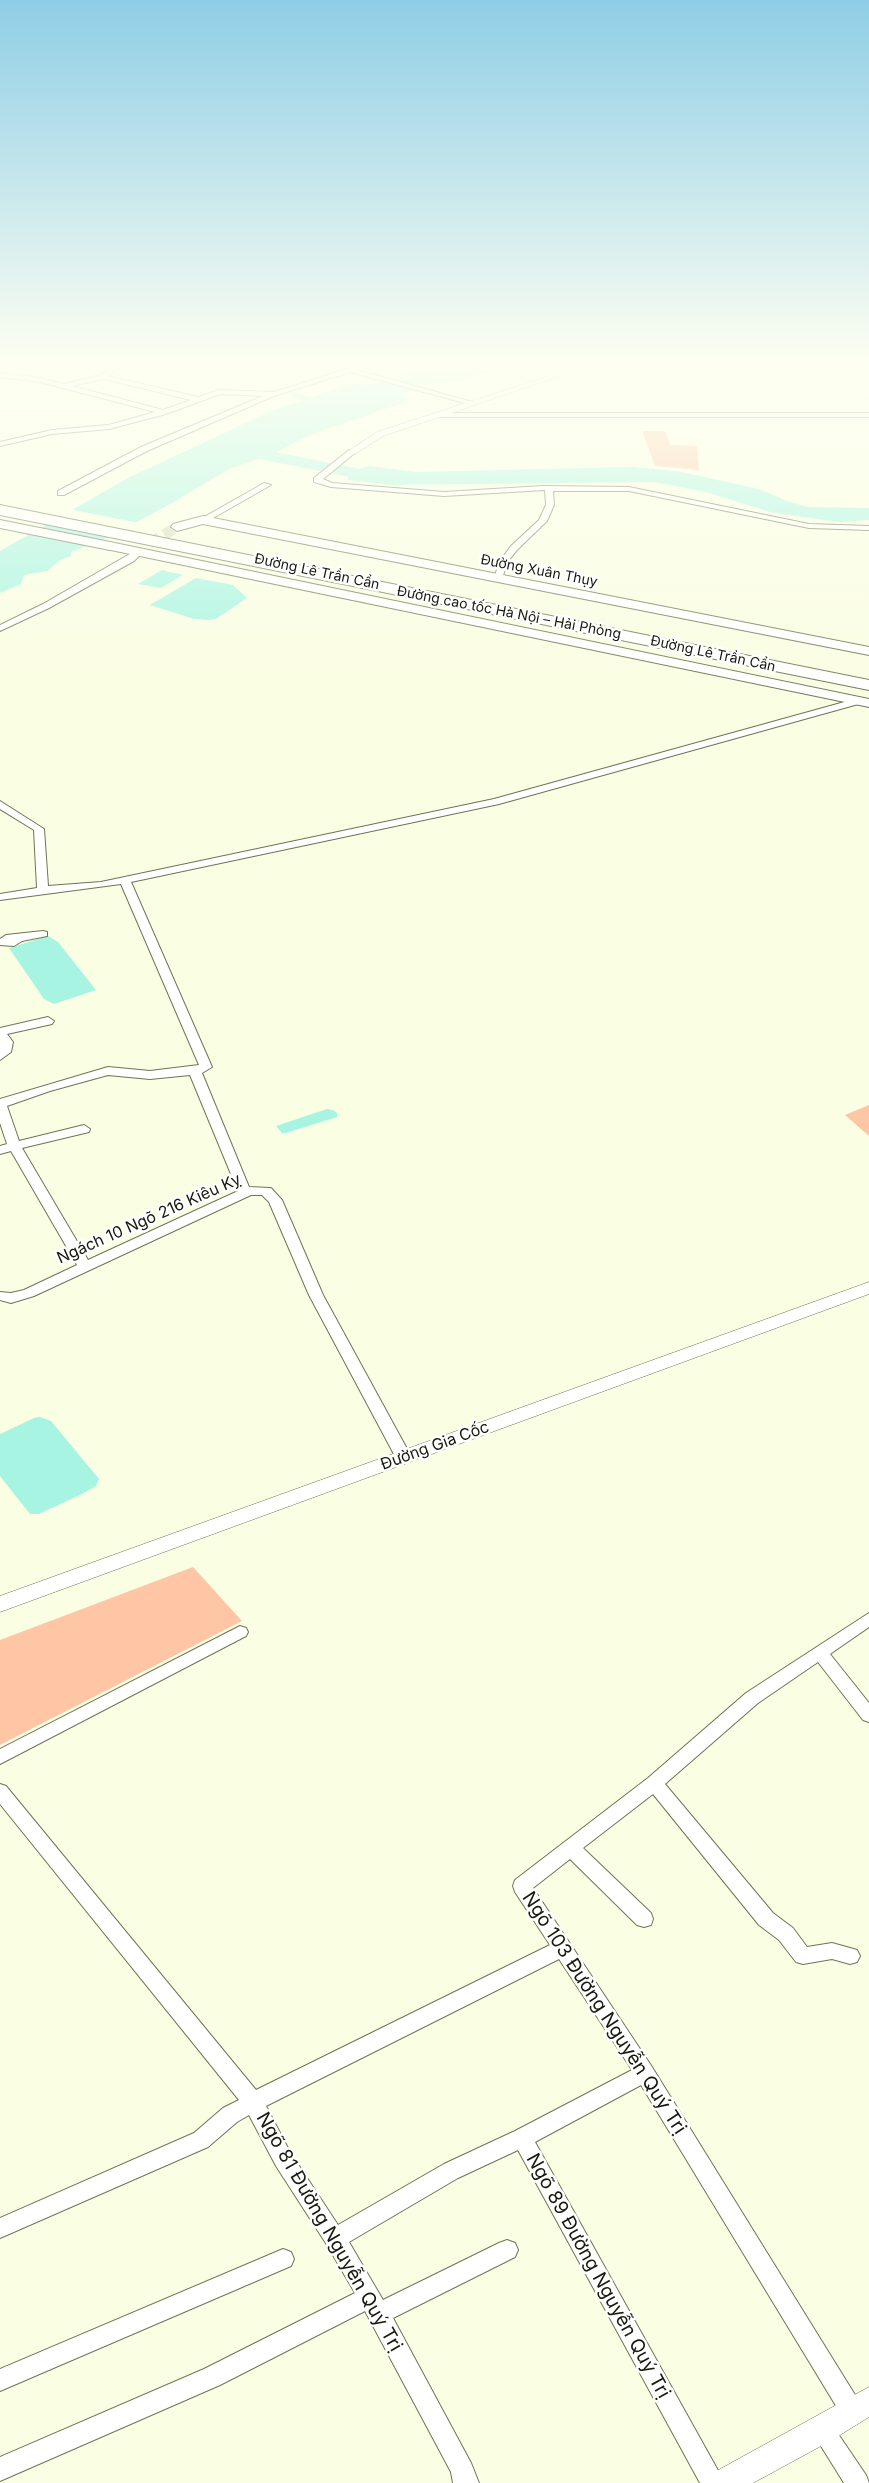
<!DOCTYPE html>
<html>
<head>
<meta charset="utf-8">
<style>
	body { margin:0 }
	canvas { display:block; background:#fafee2 }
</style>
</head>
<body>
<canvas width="869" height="2483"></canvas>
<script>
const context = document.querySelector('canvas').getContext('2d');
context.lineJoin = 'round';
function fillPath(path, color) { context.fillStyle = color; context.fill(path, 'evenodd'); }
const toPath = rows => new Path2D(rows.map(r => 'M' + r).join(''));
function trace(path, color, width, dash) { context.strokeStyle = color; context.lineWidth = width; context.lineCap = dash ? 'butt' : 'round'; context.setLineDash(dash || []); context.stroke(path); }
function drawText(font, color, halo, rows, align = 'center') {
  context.font = font + ' Inter,sans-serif'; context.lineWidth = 5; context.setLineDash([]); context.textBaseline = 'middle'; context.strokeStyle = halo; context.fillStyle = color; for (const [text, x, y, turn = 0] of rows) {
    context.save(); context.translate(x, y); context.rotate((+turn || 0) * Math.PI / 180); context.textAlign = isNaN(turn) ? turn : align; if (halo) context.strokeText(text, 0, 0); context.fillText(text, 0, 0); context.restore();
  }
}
const green = toPath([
	[642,431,665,431,670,445,697,446,699,470,655,466],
	[869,1105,869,1136,845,1115],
	[193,1567,242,1621,0,1745,0,1640]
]);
const water = toPath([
	[409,363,515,363,456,383,447,381,425,385,420,383,408,388,411,390,401,395,411,400,315,433,276,452,360,469,369,466,416,472,632,467,676,471,759,489,787,501,808,507,869,508,869,520,839,522,796,516,770,512,706,492,653,482,393,485,348,480,348,477,345,476,259,459,229,469,172,503,103,540,71,552,71,556,60,560,47,571,24,575,21,584,0,593,0,551,128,478,269,412,352,383,368,385,380,381,390,383,402,379,397,377,405,369,396,367],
	[162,570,183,575,161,588,138,584],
	[196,578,233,585,247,598,216,619,209,620,194,619,150,605],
	[48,936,58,942,96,990,54,1004,44,999,9,948],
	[327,1109,333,1110,337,1113,337,1117,286,1133,282,1133,276,1126],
	[40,1417,51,1421,99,1479,96,1486,80,1495,39,1514,30,1514,0,1476,0,1434,34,1418]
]);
const pier = toPath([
	[69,509,139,523,119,534,50,520]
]);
const canal = toPath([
	[289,392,295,392,332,405,325,407,289,396,289,392]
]);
const secondaryTunnel = toPath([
	[150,543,177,527]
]);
const minor = toPath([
	[107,363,121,365,108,376,198,397,219,390,274,392,350,368,476,403,472,405,350,372,274,396,147,451,64,495,58,495,58,491,141,447,263,396,220,394,166,414,109,429,52,434,0,446,0,442,52,430,109,425,155,412,40,382,0,377,0,373,40,378,64,384,101,375,112,366,107,363],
	[103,379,191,400,163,410,72,386,103,379],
	[440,413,869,413,869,417,437,417,436,415,440,413],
	[349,450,356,452,323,479,332,483,444,492,543,486,629,487,809,524,869,526,869,530,809,528,629,491,553,491,554,505,547,521,517,550,508,561,502,578,498,581,494,578,500,561,511,546,539,520,546,505,545,490,444,496,331,487,314,482,314,478,349,450],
	[264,483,271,485,206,522,199,520,264,483],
	[135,551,142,553,134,561,49,608,0,631,0,625,43,604,135,551],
	[859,698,864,701,862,703,499,804,131,882,212,1067,202,1073,249,1187,271,1188,282,1200,323,1295,412,1458,409,1462,399,1462,396,1458,309,1295,269,1202,262,1195,251,1195,34,1296,11,1303,0,1300,0,1292,11,1293,24,1290,77,1265,11,1151,0,1154,0,1146,7,1144,0,1123,0,1099,108,1067,150,1071,199,1065,121,884,0,900,0,894,37,888,34,830,0,809,0,801,44,829,48,886,101,882,494,799,859,698],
	[108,1075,150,1079,190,1075,238,1191,88,1260,22,1148,89,1132,90,1129,84,1125,19,1141,7,1106,50,1091,108,1075],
	[43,931,47,932,47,936,22,941,14,946,0,945,0,939,6,935,43,931],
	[48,1017,54,1021,52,1024,7,1034,13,1042,11,1052,0,1060,0,1028,48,1017],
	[869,1613,869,1627,830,1654,869,1703,869,1722,863,1720,818,1662,758,1703,665,1784,773,1913,793,1928,807,1947,832,1943,850,1948,857,1950,860,1956,857,1962,850,1964,832,1959,803,1964,796,1962,779,1940,759,1925,653,1794,583,1848,651,1913,653,1919,651,1925,644,1927,637,1925,570,1859,533,1888,652,2067,860,2403,863,2411,860,2419,852,2422,844,2419,641,2085,535,2142,725,2483,700,2483,518,2150,458,2178,349,2242,383,2300,499,2243,507,2240,515,2243,518,2250,515,2257,393,2318,471,2463,479,2483,453,2483,451,2472,365,2311,220,2385,0,2481,0,2457,204,2369,355,2293,327,2245,276,2166,249,2115,237,2122,208,2147,0,2238,0,2218,194,2133,223,2108,239,2100,0,1804,0,1784,6,1786,256,2090,550,1945,515,1892,513,1886,515,1880,648,1778,746,1693,869,1613],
	[559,1959,632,2070,515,2131,444,2164,338,2225,290,2152,266,2106,559,1959],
	[240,1626,246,1628,248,1632,246,1636,0,1764,0,1749,240,1626],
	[283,2249,291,2252,294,2259,291,2266,0,2391,0,2369,283,2249],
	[822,2419,830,2422,866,2475,869,2483,844,2483,811,2430,814,2422,822,2419]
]);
const tertiary = toPath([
	[588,363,599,363,383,436,355,454,347,452,377,432,588,363],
	[869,1282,869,1294,0,1612,0,1596,869,1282],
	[869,2387,869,2417,832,2440,753,2483,708,2483,713,2473,869,2387]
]);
const secondary = toPath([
	[203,516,869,647,869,655,203,524,177,531,171,527,173,524,203,516],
	[110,542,869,699,869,707,106,549,104,546,106,543,110,542]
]);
const primary = toPath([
	[0,520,110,542,117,546,110,550,0,528,0,520]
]);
const motorway = toPath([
	[0,505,869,680,869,690,0,515,0,505]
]);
const farStreetnames = [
	["Đường Xuân Thụy",539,571,11],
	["Đường Lê Trần Cẩn",317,572,12],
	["Đường cao tốc Hà Nội – Hải Phòng",509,613,11],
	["Đường Lê Trần Cẩn",713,654,12]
];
const streetNames = [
	["Ngách 10 Ngõ 216 Kiêu Kỵ",149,1219,-24],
	["Đường Gia Cốc",435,1446,-20]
];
const nearStreetnames = [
	["Ngõ 103 Đường Nguyễn Quý Trị",604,2013,57],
	["Ngõ 81 Đường Nguyễn Quý Trị",329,2232,60],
	["Ngõ 89 Đường Nguyễn Quý Trị",598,2276,61]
];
fillPath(green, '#ffc6a6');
fillPath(water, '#a8f4e2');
fillPath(pier, '#fafee2');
fillPath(canal, '#a8f4e2');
trace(secondaryTunnel, '#d8dcc2', 11, [11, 5.5]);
trace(minor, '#707455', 2);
trace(tertiary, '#707455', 1);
trace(secondary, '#707455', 2);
trace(primary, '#707455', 2);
trace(motorway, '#707455', 2);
fillPath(minor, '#fff');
fillPath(tertiary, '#fff');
fillPath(secondary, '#fff');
fillPath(primary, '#fff');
fillPath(motorway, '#fff');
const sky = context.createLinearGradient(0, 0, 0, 710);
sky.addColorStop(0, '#8ecee6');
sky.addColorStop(0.51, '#fdfff2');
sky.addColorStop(1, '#fdfff200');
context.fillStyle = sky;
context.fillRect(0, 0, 869, 710);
drawText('14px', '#17190c', '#fff', farStreetnames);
drawText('16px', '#17190c', '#fff', streetNames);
drawText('19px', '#17190c', '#fff', nearStreetnames);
</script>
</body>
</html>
